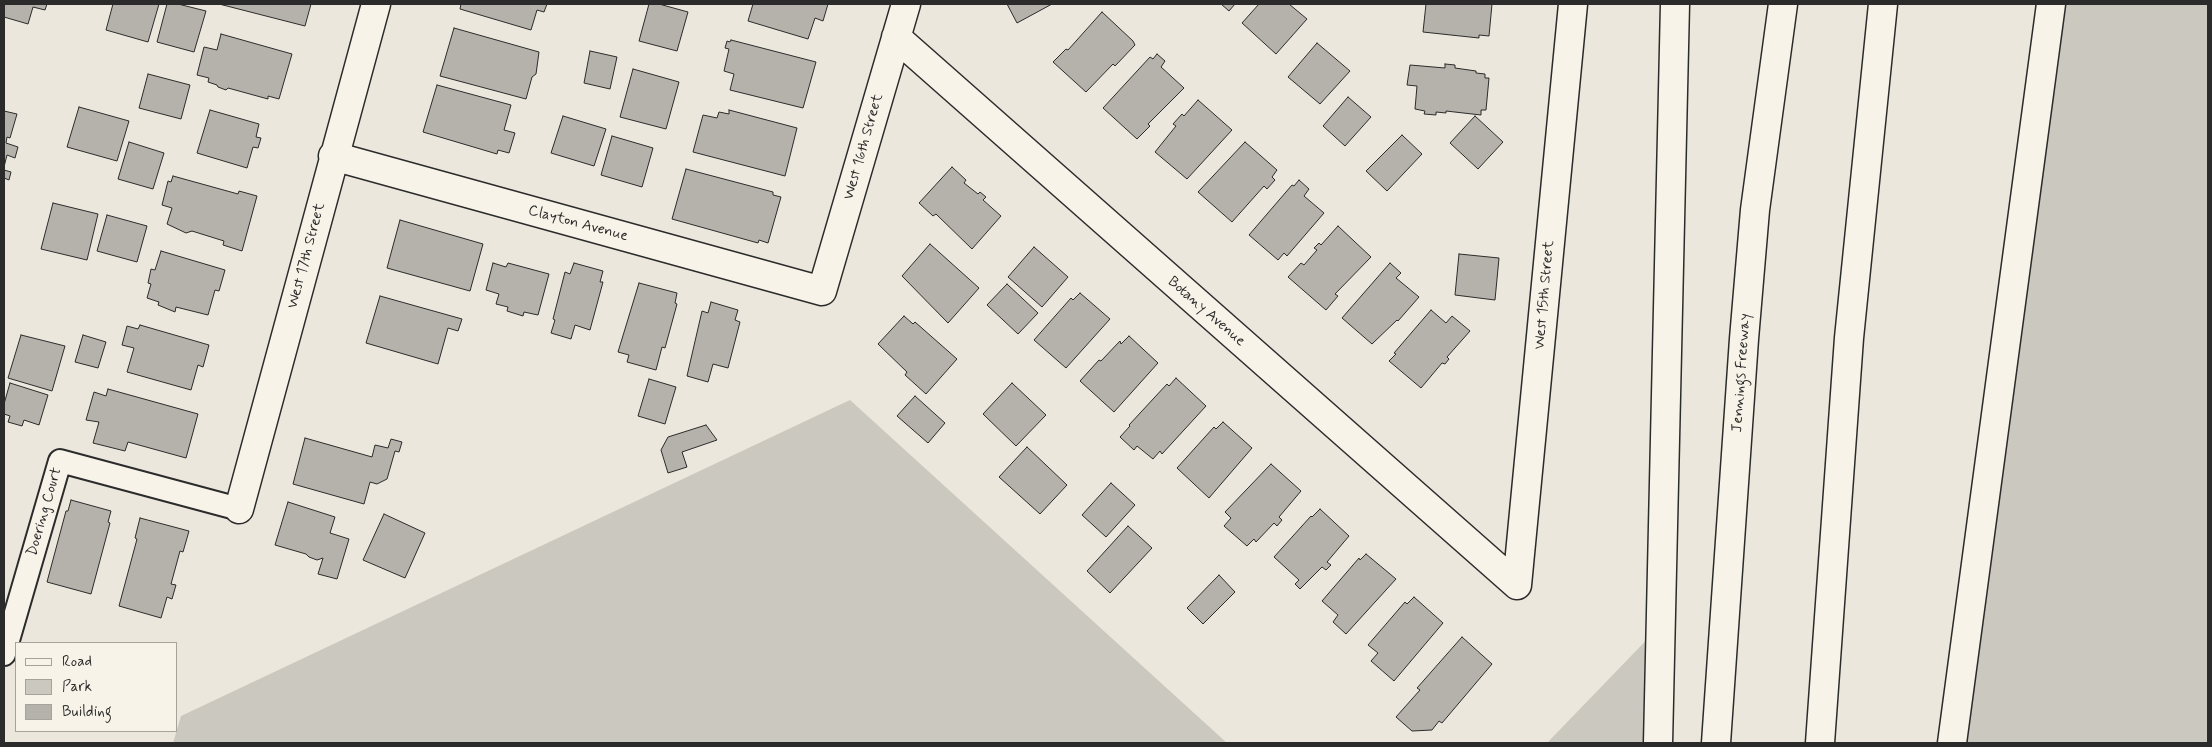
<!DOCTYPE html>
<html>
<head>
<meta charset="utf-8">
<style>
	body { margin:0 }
	#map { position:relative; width:2212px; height:747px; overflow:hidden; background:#ebe7dd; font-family:Mynerve,sans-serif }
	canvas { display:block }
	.frame { position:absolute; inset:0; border:5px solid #2b2b2b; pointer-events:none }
	.legend { position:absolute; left:15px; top:642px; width:162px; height:90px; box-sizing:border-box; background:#f7f3e8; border:1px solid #a5a39c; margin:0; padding:6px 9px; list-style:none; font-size:15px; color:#2b2b2b }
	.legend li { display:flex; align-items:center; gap:10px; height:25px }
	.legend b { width:25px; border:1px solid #a5a39c }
</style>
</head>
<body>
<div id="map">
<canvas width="2212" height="747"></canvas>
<div class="frame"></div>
<ul class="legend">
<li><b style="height:6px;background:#f7f3e8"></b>Road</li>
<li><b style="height:14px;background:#cbc8bf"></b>Park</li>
<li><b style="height:14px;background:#b5b2ab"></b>Building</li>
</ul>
</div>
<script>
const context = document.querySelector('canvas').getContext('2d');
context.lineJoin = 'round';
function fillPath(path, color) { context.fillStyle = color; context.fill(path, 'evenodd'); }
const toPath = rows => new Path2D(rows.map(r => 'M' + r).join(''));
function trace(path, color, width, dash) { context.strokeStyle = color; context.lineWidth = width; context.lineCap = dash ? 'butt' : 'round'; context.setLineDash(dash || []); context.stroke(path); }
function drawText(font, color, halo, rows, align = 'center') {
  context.font = font + ' Mynerve,sans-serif'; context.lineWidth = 4; context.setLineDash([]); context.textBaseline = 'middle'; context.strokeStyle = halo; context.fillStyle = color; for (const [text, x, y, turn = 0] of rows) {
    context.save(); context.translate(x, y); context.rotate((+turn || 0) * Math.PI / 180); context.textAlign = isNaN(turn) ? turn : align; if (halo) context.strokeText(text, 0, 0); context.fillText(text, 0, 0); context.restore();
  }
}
const green = toPath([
	[2051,4,2208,4,2208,743,1952,743],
	[850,400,1227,743,173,743,181,716],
	[1660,626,1658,743,1547,743]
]);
const building = toPath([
	[4,4,47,4,45,10,33,7,28,24,4,17,4,4],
	[113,4,159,4,148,42,106,30,113,4],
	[167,4,178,4,206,11,194,52,157,42,167,4],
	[219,4,311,4,305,26,219,4],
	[461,4,547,4,544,12,537,10,531,30,460,9,461,4],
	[649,4,659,4,688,12,677,51,639,41,649,4],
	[753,4,828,4,823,21,815,18,808,39,748,21,753,4],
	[1007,4,1052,4,1017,23,1007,4],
	[1221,4,1235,4,1229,11,1221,4],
	[1259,4,1289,4,1307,19,1276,54,1242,23,1259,4],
	[1426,4,1492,4,1489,36,1479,35,1479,38,1423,32,1426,4],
	[1102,12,1133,41,1135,45,1115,66,1113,64,1086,92,1053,62,1066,49,1068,50,1102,12],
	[454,28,539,52,536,74,532,77,526,99,440,76,454,28],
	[221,34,292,54,279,99,268,96,268,99,228,88,226,90,218,87,217,85,208,82,209,78,197,75,204,47,217,50,221,34],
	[731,40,816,62,803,108,730,90,734,74,724,71,729,49,725,48,727,41,730,42,731,40],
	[1317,43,1350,71,1320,104,1288,77,1317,43],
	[590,51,617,57,610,89,584,83,590,51],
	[1157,54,1165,61,1161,67,1184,88,1148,124,1150,126,1137,139,1103,108,1150,57,1153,59,1157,54],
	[1445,64,1455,65,1455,68,1476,71,1476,73,1485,74,1485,78,1489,78,1486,110,1481,110,1481,115,1446,111,1446,113,1436,112,1436,115,1424,114,1425,111,1415,109,1417,86,1407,85,1410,65,1445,68,1445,64],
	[633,69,679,82,666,129,620,117,633,69],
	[148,74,190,85,181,119,139,108,148,74],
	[437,85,511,105,504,130,515,133,509,153,498,150,497,154,423,132,437,85],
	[1348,97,1371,117,1345,146,1323,126,1348,97],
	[1198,100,1232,130,1187,179,1155,152,1176,126,1173,124,1182,114,1184,116,1198,100],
	[79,107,129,121,117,161,67,147,79,107],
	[210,110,259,124,256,137,261,138,258,148,253,147,247,168,197,153,210,110],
	[729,110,797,128,785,176,693,152,703,115,717,118,719,112,729,114,729,110],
	[4,111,17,114,10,138,7,137,6,143,18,147,15,158,7,155,4,167,4,111],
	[563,116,606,129,594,166,551,153,563,116],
	[1475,116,1503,142,1478,169,1450,143,1475,116],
	[1402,135,1422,154,1387,191,1366,171,1402,135],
	[612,136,653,148,642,187,601,175,612,136],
	[129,142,164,153,153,189,118,179,129,142],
	[1245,142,1277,170,1272,177,1275,180,1267,189,1264,186,1232,222,1198,192,1245,142],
	[952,167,966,180,964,183,978,194,980,192,986,197,983,200,1001,216,972,249,936,214,933,216,919,203,952,167],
	[686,169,773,192,773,195,781,197,768,243,759,240,758,243,672,219,686,169],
	[4,170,11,172,9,180,4,178,4,170],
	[173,176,238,194,239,191,257,196,242,251,223,245,224,241,192,231,186,233,167,224,172,208,162,205,168,181,171,182,173,176],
	[1299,180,1309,189,1304,196,1324,213,1287,256,1284,253,1278,260,1249,235,1292,185,1294,186,1299,180],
	[53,203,98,214,87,260,41,249,53,203],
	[107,215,147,226,137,262,97,251,107,215],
	[400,220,483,244,470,291,387,268,400,220],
	[1338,226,1371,257,1335,294,1338,296,1326,310,1288,277,1301,263,1304,265,1317,250,1314,248,1319,243,1321,245,1338,226],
	[930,244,979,288,948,323,902,276,930,244],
	[1034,247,1068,277,1042,307,1008,277,1034,247],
	[161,251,225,270,219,291,215,290,208,315,176,307,175,312,158,305,159,302,147,298,151,284,148,283,151,269,155,270,161,251],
	[1459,254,1499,258,1495,300,1455,295,1459,254],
	[493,263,506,267,508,263,549,274,538,315,524,312,523,316,507,311,508,307,496,304,499,294,486,290,493,263],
	[574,263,603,271,600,282,603,282,590,330,575,325,571,339,551,333,555,320,553,319,565,272,570,274,574,263],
	[1390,263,1401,273,1396,278,1419,297,1398,321,1397,320,1372,344,1342,318,1390,263],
	[639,283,677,293,675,303,677,304,665,348,662,347,656,370,627,362,629,355,618,352,639,283],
	[1007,284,1038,313,1018,334,987,305,1007,284],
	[1080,293,1110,319,1066,368,1034,340,1071,298,1073,300,1080,293],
	[380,296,462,319,458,331,448,328,438,364,366,343,380,296],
	[711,302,738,310,735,320,740,322,728,368,713,364,708,382,687,376,702,311,708,313,711,302],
	[1431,310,1446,323,1452,316,1470,331,1447,357,1449,359,1445,364,1442,363,1421,388,1389,361,1396,354,1394,353,1431,310],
	[904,316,913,324,915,322,957,359,926,394,905,375,907,372,878,344,904,316],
	[140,325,209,345,203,367,198,365,191,390,127,372,134,348,122,345,127,326,138,329,140,325],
	[21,335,65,346,52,391,8,378,21,335],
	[83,335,106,342,98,368,75,362,83,335],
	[1129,336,1158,363,1114,412,1080,381,1099,360,1101,361,1120,341,1121,344,1129,336],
	[1176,378,1206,406,1162,454,1160,451,1153,459,1137,446,1134,450,1120,437,1130,426,1129,425,1167,384,1169,386,1176,378],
	[649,379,676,387,665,424,638,416,649,379],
	[10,383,48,395,39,425,24,420,22,426,8,422,10,416,4,414,4,404,10,383],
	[1012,383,1046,415,1016,446,983,414,1012,383],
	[108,389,198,414,186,458,128,442,125,451,93,443,99,422,86,420,94,392,106,396,108,389],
	[915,396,945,423,928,443,897,416,915,396],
	[1223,422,1252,448,1209,498,1177,468,1214,427,1216,429,1223,422],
	[706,425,717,440,682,452,687,467,668,473,661,450,668,437,706,425],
	[305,438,372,457,375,445,388,448,391,439,402,442,399,452,395,451,387,479,377,484,370,482,364,504,293,484,305,438],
	[1027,447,1067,485,1040,514,999,477,1027,447],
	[1271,464,1301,491,1279,517,1282,520,1277,526,1274,523,1256,542,1254,539,1247,546,1224,526,1231,518,1225,512,1271,464],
	[1111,483,1135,505,1106,537,1082,515,1111,483],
	[71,500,111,511,108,522,110,523,91,594,47,582,66,511,68,511,71,500],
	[288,502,335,517,330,533,349,539,337,579,318,574,323,558,317,560,309,557,306,554,275,545,288,502],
	[1320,509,1349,536,1327,562,1331,565,1326,570,1322,567,1300,589,1295,584,1299,580,1274,557,1311,516,1312,517,1320,509],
	[384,514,425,533,405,578,363,560,384,514],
	[140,518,189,531,183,552,180,551,171,584,176,585,172,599,167,597,161,618,119,606,137,539,135,538,140,518],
	[1128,526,1152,548,1110,593,1087,571,1128,526],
	[1366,554,1396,579,1346,634,1333,622,1338,615,1322,601,1359,558,1360,560,1366,554],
	[1219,575,1235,592,1203,624,1187,608,1219,575],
	[1414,597,1443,623,1394,681,1371,661,1378,653,1368,645,1405,602,1407,604,1414,597],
	[1462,637,1492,664,1442,723,1439,721,1432,730,1412,731,1396,717,1420,690,1417,688,1462,637]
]);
const service = toPath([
	[4,654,60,461,239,509]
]);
const minor = toPath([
	[896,37,1517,585],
	[333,156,822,291,906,4],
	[239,509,376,4],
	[1517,585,1573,4]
]);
const motorway = toPath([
	[1658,743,1675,4],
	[1716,743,1744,339,1755,210,1783,4],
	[1820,743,1849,338,1883,4],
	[1952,743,2051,4]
]);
const streetNames = [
	["West 16th Street",864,147,-74],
	["Clayton Avenue",578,224,15],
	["West 17th Street",307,256,-75],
	["West 15th Street",1545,295,-85],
	["Botany Avenue",1206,312,41],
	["Jennings Freeway",1742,373,-86],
	["Doering Court",45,512,-74]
];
fillPath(green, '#cbc8bf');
fillPath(building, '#b5b2ab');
trace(building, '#2b2b2b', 1);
trace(service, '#2b2b2b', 26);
trace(minor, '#2b2b2b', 31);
trace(motorway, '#2b2b2b', 31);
trace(service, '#f7f3e8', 22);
trace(minor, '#f7f3e8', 28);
trace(motorway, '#f7f3e8', 28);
drawText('15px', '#2b2b2b', '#f7f3e8', streetNames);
</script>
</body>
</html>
